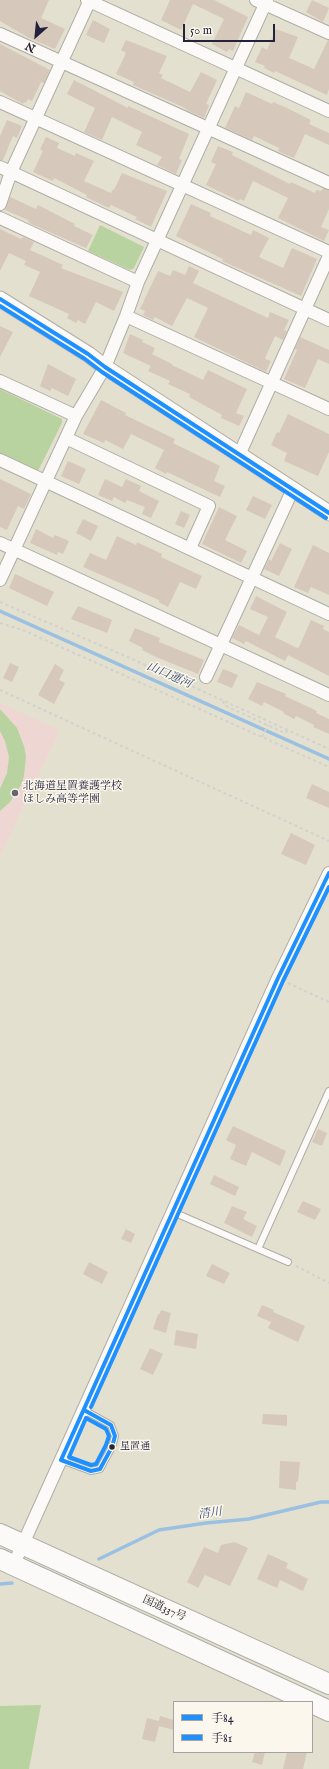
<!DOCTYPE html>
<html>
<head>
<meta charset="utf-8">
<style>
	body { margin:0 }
	#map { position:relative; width:329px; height:1769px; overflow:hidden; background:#e4e0cf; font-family:"IM FELL English","Noto Serif JP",serif }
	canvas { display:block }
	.legend { position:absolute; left:173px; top:1701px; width:140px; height:52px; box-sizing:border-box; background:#fbf7ec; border:1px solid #a4a2a5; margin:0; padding:5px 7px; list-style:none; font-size:12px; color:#22223b }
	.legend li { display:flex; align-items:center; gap:8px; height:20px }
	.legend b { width:20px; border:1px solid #a4a2a5 }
	.north { position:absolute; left:16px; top:16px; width:40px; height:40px; -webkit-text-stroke:3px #fbf7ec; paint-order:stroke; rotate:207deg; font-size:11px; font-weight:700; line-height:16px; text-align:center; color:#22223b }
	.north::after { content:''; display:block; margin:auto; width:14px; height:18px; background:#22223b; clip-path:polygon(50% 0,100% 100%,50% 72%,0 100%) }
	.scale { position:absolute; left:183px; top:24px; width:92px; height:18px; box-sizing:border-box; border:2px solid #22223b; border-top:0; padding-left:5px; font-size:12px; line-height:14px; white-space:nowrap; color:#22223b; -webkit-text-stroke:3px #fbf7ec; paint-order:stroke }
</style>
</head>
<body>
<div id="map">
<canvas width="329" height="1769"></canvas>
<ul class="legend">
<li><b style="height:5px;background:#1e90ff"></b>手84</li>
<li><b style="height:5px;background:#1e90ff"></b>手81</li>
</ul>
<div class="north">N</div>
<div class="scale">50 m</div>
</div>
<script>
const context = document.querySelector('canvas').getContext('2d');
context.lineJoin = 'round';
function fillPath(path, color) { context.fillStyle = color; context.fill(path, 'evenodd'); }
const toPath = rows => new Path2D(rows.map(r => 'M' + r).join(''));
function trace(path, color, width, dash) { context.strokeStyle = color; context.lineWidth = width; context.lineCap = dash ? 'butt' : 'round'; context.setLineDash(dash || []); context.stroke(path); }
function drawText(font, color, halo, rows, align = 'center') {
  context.font = font + ' "IM FELL English","Noto Serif JP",serif'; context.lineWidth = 3; context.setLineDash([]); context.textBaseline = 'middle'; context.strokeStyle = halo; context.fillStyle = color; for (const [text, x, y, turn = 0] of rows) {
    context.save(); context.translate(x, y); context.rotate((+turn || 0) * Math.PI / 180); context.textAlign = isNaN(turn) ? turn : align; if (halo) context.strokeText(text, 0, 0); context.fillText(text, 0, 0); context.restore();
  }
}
const built = toPath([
	[0,703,60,730,0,856]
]);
const green = toPath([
	[100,225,144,247,134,268,130,270,88,251],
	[0,389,62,419,62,423,38,471,0,454],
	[0,709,17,728,24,746,26,756,24,776,21,785,10,802,0,811,0,789,7,773,9,757,5,741,0,731],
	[41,1705,29,1769,0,1769,0,1706]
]);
const stream = toPath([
	[0,611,329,759],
	[99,1559,159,1530,206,1523,249,1519,321,1502,329,1502],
	[0,1584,12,1583]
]);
const building = toPath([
	[0,0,49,0,41,18,65,29,55,49,29,38,0,21],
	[170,0,214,0,248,17,233,51,229,49,227,52,212,44,224,19,193,4,181,30,161,20],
	[312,0,329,8,323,22,306,12],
	[93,20,110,29,104,43,86,35],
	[276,29,298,37,289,58,314,69,328,40,329,40,329,89,327,95,275,71,274,73,264,68,265,66,255,62,262,47,267,50],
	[126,40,167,56,159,73,163,75,161,78,190,92,201,72,217,80,206,104,209,105,204,118,188,111,183,107,133,85,134,82,116,74,126,53,121,50],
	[0,44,50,70,44,83,41,82,32,101,28,99,26,103,24,102,23,104,0,91],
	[74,80,128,108,128,106,189,134,179,159,182,160,176,174,157,165,162,157,136,145,142,132,112,117,102,140,84,132,95,108,67,94],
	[246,92,272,104,273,102,287,108,311,120,309,124,329,133,329,145,305,134,294,158,278,151,279,148,254,136,252,140,225,128,235,106,239,108],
	[7,120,22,126,17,138,13,136,3,160,0,160,0,136],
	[46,137,59,143,57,148,75,156,76,153,94,161,84,181,111,193,113,189,114,190,122,173,167,191,151,227,135,219,137,217,111,205,109,208,86,197,87,195,54,178,53,181,33,172,43,151,40,149],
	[218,146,233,152,232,155,290,184,291,182,315,193,316,190,321,191,323,188,329,190,329,209,321,227,329,230,324,241,278,218,288,198,253,181,244,201,240,199,239,201,206,185,216,164,211,162],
	[10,197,36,209,38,205,75,224,74,226,93,235,86,248,29,223,28,220,5,210],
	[191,204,211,213,210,216,251,235,253,230,269,238,259,257,283,268,292,248,317,259,301,296,222,261,223,259,176,236],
	[0,229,21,239,23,237,34,242,30,250,63,265,61,268,123,292,114,311,96,302,85,324,78,320,76,323,67,318,69,314,29,296,40,272,24,265,26,261,9,253,0,271],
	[189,266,199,271,193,283,268,318,270,312,289,320,284,330,287,331,283,340,275,336,266,356,265,359,271,361,266,372,194,337,208,308,187,298,172,326,155,317,153,320,143,315,145,311,140,309,158,271,170,276,173,270,185,275],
	[0,326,13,332,0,357],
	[130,334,143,340,142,342,155,348,152,354,172,364,172,365,203,380,208,370,247,389,236,413,244,416,239,426,221,418,222,415,189,397,190,394,168,384,170,381,148,371,151,366,123,353],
	[300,337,329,350,329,364,318,359,305,388,284,379,297,350,295,349],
	[48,364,76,379,68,396,52,388,50,391,40,386],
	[101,400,126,413,125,415,175,439,173,443,220,466,214,481,225,486,220,497,167,472,166,474,155,468,164,450,131,434,123,449,105,440,104,443,83,434],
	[288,414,329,434,329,452,318,476,284,461,287,453,271,445,277,432,279,433],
	[68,461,86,469,79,484,61,476],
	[0,479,31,494,24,509,18,506,7,530,0,527],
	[105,479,122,487,126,479,141,486,139,491,159,501,151,518,142,514,145,507,127,500,125,503,114,497,112,501,98,495],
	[253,496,272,505,265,519,246,510],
	[219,507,237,516,225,540,247,551,241,563,202,544],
	[181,511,190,515,184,528,175,524],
	[83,519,98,526,91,541,76,533],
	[36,529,53,538,55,535,69,541,63,554,58,552,57,555,30,543],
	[117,536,136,545,137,542,162,554,161,557,202,576,196,589,180,582,168,607,159,602,159,600,83,567,90,553,106,560],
	[280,543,292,549,279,576,264,569,269,559,271,561],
	[313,545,329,553,329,595,311,587,308,593,294,587],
	[15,574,54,592,47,606,9,588],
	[256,596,287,612,275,637,297,648,299,647,311,620,324,626,323,629,329,632,329,676,288,655,285,661,246,641,244,644,232,638,239,625,259,635,268,617,250,609],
	[78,606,112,620,107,633,71,619],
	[135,628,160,638,159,642,204,660,198,674,156,657,142,650,143,648,129,641],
	[10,663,19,667,12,682,3,678],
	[55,664,64,670,59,680,65,683,54,704,38,695],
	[223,669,238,675,232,688,217,682],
	[257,682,286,694,285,696,317,711,316,713,329,719,329,734,313,727,314,725,296,716,294,719,283,713,284,712,264,702,262,706,248,699],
	[312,784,329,792,329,808,306,798],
	[291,833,315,845,306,865,281,854],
	[233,1126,286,1151,280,1166,252,1152,246,1166,230,1159,236,1145,226,1140],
	[318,1129,327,1133,322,1146,312,1142],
	[214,1175,239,1187,235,1196,210,1184],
	[303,1201,321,1209,315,1220,297,1212],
	[232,1206,247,1212,243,1219,257,1226,252,1237,224,1223],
	[126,1229,135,1234,131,1243,121,1239],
	[89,1262,108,1272,102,1284,83,1274],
	[212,1264,230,1273,224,1284,206,1276],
	[262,1305,274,1310,273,1312,305,1326,298,1342,268,1328,271,1322,257,1316],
	[161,1310,171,1313,166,1333,153,1329,158,1314,159,1315],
	[176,1330,198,1334,196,1349,174,1345],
	[150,1348,163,1354,153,1375,140,1369],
	[263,1414,287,1415,287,1426,262,1424],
	[280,1461,300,1462,298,1482,296,1482,296,1490,279,1488],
	[234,1542,248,1548,230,1586,205,1575,198,1588,187,1582,204,1547,218,1553,221,1545],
	[268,1554,288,1563,286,1568,308,1579,303,1591,280,1580,277,1588,257,1579],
	[160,1716,174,1720,174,1730,159,1726,155,1742,142,1739,147,1718,159,1721],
	[255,1752,265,1752,262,1765,252,1762],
	[287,1752,307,1752,303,1769,283,1769]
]);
const path = toPath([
	[0,602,130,658,329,749],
	[0,623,25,631,329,767],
	[0,690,329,841],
	[223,701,224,705,285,733,288,731],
	[262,737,268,725],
	[288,983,329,1002],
	[296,1266,329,1283]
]);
const service = toPath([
	[173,1212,288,1262],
	[258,1249,329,1091],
	[61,1460,91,1471,100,1469,112,1447,115,1436,111,1425,84,1410]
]);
const minor = toPath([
	[87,0,329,111],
	[256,0,329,33],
	[0,34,329,183],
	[0,102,329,252],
	[0,167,329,320],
	[0,204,11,172,90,0],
	[0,218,138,282],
	[126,316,329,409],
	[0,381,76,416],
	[66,438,209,506,190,548],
	[239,455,329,256],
	[0,460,329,614],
	[0,543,329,695],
	[0,580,76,416,105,367,126,316,138,282,267,0],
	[206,677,293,489],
	[13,1566,278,978,329,873]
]);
const tertiary = toPath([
	[0,299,88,354,105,367,329,513]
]);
const trunk = toPath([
	[0,1534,329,1684],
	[0,1559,310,1702],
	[312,1703,329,1711]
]);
const bus1 = toPath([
	[0,299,88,354,105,367,329,513],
	[84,1410,111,1425,115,1436,112,1447,100,1469,91,1471,61,1460,278,978,329,873]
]);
const bus2 = toPath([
	[0,306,85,359,102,372,326,518],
	[91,1407,283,981,329,887],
	[86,1418,106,1429,109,1436,106,1445,96,1464,91,1465,69,1457,86,1418]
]);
const markers = [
	[15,793,4,"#66646f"],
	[112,1447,3.5,"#22223b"]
];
const busNames = [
	["星置通",120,1447]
];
const poiNames = [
	["北海道星置養護学校",23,787],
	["ほしみ高等学園",23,800]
];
const streetNames = [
	["国道337号",164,1609,24]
];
const waterNames = [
	["山口運河",169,676,24],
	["清川",210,1514,-7]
];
fillPath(built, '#eed7d2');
fillPath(green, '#b8d3a0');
trace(stream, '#9ac0e2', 3.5);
fillPath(building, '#d6c8bb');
trace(service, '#b0ada5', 8);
trace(minor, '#b0ada5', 14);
trace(tertiary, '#b0ada5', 17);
trace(trunk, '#b0ada5', 22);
trace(path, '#d1d1ce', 2, [3, 3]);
trace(service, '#fbfaf8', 6);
trace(minor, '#fbfaf8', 12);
trace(tertiary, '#fbfaf8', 15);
trace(trunk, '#fbfaf8', 20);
trace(bus1, '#1e90ff', 4);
trace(bus2, '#1e90ff', 4);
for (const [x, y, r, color] of markers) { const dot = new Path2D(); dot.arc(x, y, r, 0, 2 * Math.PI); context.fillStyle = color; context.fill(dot); trace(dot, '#fbf7ec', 1.5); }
drawText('10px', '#22223b', '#fbf7ec', busNames, 'left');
drawText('11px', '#22223b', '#fbf7ec', poiNames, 'left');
drawText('11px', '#22223b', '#fbf7ec', streetNames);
drawText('italic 12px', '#415478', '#fbf7ec', waterNames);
</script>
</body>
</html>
